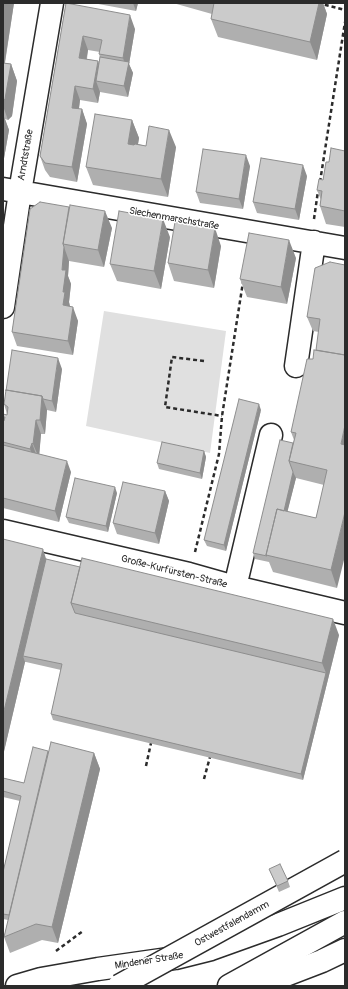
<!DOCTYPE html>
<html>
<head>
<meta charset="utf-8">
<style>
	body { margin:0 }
	#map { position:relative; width:348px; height:989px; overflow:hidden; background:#fff; font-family:Pangolin,sans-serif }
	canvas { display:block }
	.frame { position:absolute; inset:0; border:4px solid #2b2b2b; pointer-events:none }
</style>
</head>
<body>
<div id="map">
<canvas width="348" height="989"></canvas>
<div class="frame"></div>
</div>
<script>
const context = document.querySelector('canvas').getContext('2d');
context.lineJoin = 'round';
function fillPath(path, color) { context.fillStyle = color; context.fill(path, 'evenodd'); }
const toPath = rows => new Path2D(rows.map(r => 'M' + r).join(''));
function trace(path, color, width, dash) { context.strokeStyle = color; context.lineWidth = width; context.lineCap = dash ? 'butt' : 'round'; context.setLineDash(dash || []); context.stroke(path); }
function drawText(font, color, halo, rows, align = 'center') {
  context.font = font + ' Pangolin,sans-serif'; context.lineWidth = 3; context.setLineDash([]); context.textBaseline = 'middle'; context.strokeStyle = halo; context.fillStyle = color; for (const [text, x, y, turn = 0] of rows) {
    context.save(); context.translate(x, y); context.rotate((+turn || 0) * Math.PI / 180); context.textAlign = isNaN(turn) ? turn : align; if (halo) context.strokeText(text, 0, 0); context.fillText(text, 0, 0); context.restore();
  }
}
const green = toPath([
	[104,311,226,331,210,453,86,426]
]);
const path = toPath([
	[318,3,345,10],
	[320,182,345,22],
	[314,219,318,191],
	[204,361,172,357,165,407,222,416],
	[195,552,219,454,222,416,243,282],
	[146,766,151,743],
	[204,779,210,757],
	[56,951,83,931]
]);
const minor = toPath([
	[3,189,345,248],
	[3,307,20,192,52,3],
	[296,366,314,242],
	[3,531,189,574,235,587,345,613],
	[235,587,271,435],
	[17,986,41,979,98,969,175,958,211,949,278,925,345,898],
	[257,986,322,961,345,950]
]);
const highway = toPath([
	[229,986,345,922]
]);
const highwayBridge = toPath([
	[119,986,345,861]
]);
const wall = toPath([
	[3,3,14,3,5,63,11,64,17,81,12,116,8,120,5,119,9,130,3,164],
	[66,3,135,29,129,64,133,73,128,97,100,92,98,103,80,100,79,109,82,109,87,124,77,182,50,177,45,170,40,156],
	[88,50,100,52,99,54,100,57,99,65,98,61,87,59],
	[93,3,138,3,136,11],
	[173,3,323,3,327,14,317,60,218,37,211,19,212,14],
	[132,120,139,138,138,144,146,146,176,147,168,197,93,185,86,167],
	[345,151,345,227,326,224,320,206,321,200,317,190,323,180,329,162],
	[250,166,243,209,200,203,196,192],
	[307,176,299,220,257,213,253,202],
	[30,209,112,228,104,267,69,261,68,276,71,284,69,302,70,306,78,321,73,355,17,346,12,332],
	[170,237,161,289,117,281,110,264],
	[221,246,214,288,174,281,168,263],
	[296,258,287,304,247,297,240,279],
	[330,262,337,588,273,572,269,562,255,559,253,553,293,443,294,440,291,432,313,359,316,350,319,332,313,331,307,317],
	[296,478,324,485,316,518,287,512],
	[62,369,56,412,47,410,45,434,41,434,39,454,71,472,59,522,3,508,3,421,4,421,3,419,3,414,7,415,7,414,4,404],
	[261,410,226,551,207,546,204,540],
	[204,451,206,457,202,479,159,469,157,463],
	[165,491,169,501,159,544,117,534,113,523],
	[117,493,108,532,69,523,66,517],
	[3,539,46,559,339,635,303,780,53,720,51,714,61,670,26,662,25,662,3,755],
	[48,751,94,753,100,769,58,943,42,940,10,953,4,937,8,920,3,919,3,872,20,801,3,797,3,778,24,783],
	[269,869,288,881,290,887,279,892]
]);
const shadedWall = toPath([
	[4,3,14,3,3,74,3,13],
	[133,3,138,3,136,11],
	[319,3,323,3,327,14,317,60,310,42],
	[130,15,135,29,129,64,133,73,128,97,124,86,127,70,123,58],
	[83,36,88,50,84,72,79,58],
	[98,61,103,75,96,81,100,92,98,103,93,89],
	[11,64,17,81,12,116,8,120,3,106,3,101],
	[75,86,80,100,77,122,72,108],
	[82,109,87,124,77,182,72,167],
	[3,114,9,130,3,164],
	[132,120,139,138,135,162,128,144],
	[169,130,176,147,168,197,161,179],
	[246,155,250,166,243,209,239,199],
	[303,165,307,176,299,220,295,209],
	[105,211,112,228,104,267,98,250],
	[163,219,170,237,161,289,154,271],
	[215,228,221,246,214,288,208,270],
	[289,240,296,258,287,304,281,287],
	[64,247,69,261,68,276,71,284,69,302,70,307,63,305,63,292,62,270],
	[73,307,78,321,73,355,68,341],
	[58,358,62,369,56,412,52,401],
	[42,396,47,410,45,434,40,420],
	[259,404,261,410,226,551,224,545],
	[36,420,41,434,39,458,33,444],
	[345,425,345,456,341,444],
	[32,443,37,457,35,463,30,449],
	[204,451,206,457,202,479,200,473],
	[67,461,71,472,59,522,55,511],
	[293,472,296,478,276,557,273,556],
	[115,487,117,493,108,532,106,526],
	[165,491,169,501,159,544,155,533],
	[345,512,345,556,337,588,331,570],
	[43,549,48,565,23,656,25,662,3,756,3,715],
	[333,619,339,635,303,780,301,774,326,673,322,663],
	[94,753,100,769,58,943,52,927]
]);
const building = toPath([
	[3,3,4,3,3,13,3,3],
	[66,3,130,15,123,58,99,54,102,40,83,36,79,58,98,61,93,89,75,86,72,108,82,109,72,167,45,163,40,156,66,3],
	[214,3,319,3,310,42,211,19,214,3],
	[100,57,129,62,124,86,96,81,100,57],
	[3,63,11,64,5,99,3,101,3,63],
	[95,114,132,120,128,144,134,145,135,144,146,146,149,126,169,130,161,179,86,167,95,114],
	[331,148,345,151,345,211,320,206,322,191,317,190,319,179,323,180,326,162,329,162,331,148],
	[203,149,246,155,239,199,196,192,203,149],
	[261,158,303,165,295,209,253,202,261,158],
	[40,202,69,207,63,244,64,247,62,270,66,270,63,292,65,292,63,305,73,307,68,341,12,332,30,209,40,202],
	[70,205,105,211,98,250,63,244,70,205],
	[119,211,163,219,154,271,110,264,119,211],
	[175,222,215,228,208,270,168,263,175,222],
	[249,233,289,240,281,287,240,279,249,233],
	[330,262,345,265,345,355,316,350,320,319,307,317,315,268,330,262],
	[12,350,58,358,52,401,43,399,42,396,6,390,6,391,12,350],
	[314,350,345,355,345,425,341,444,345,445,345,512,331,570,266,555,277,509,316,518,327,470,289,461,296,433,291,432,307,359,313,359,314,350],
	[6,390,42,396,40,420,36,420,33,444,32,443,30,449,3,442,3,421,4,421,5,417,3,417,3,414,7,415,8,407,4,404,6,390],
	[239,399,259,404,224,545,204,540,239,399],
	[280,440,293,443,289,461,293,472,284,511,277,509,266,555,267,556,253,553,280,440],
	[162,442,204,451,200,473,157,463,162,442],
	[3,445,67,461,55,511,3,498,3,445],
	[75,478,115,487,106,526,66,517,75,478],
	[123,482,165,491,155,533,113,523,123,482],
	[3,539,43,549,3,715,3,539],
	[82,558,333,619,322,663,71,603,82,558],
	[46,559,80,567,71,603,75,613,326,673,301,774,51,714,62,664,23,656,46,559],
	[51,742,94,753,52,927,36,924,4,937,51,742],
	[33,747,48,751,9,915,3,914,3,872,21,796,3,791,3,778,24,783,33,747],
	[280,864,288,881,277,886,269,869,280,864]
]);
const streetNames = [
	["Arndtstraße",26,155,-80],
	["Siechenmarschstraße",174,219,10],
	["Große-Kurfürsten-Straße",174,572,14],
	["Ostwestfalendamm",232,924,-29],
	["Mindener Straße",149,961,-9]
];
fillPath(green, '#e0e0e0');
trace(minor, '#2b2b2b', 25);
trace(highway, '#2b2b2b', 25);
trace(path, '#2b2b2b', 2.5, [4, 3]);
trace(minor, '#fff', 22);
trace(highway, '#fff', 22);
trace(highwayBridge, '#2b2b2b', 25, []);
trace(highwayBridge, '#fff', 22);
fillPath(wall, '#afafaf');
fillPath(shadedWall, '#8e8e8e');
fillPath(building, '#cbcbcb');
trace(building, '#8e8e8e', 1);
drawText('10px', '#2b2b2b', '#fff', streetNames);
</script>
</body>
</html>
